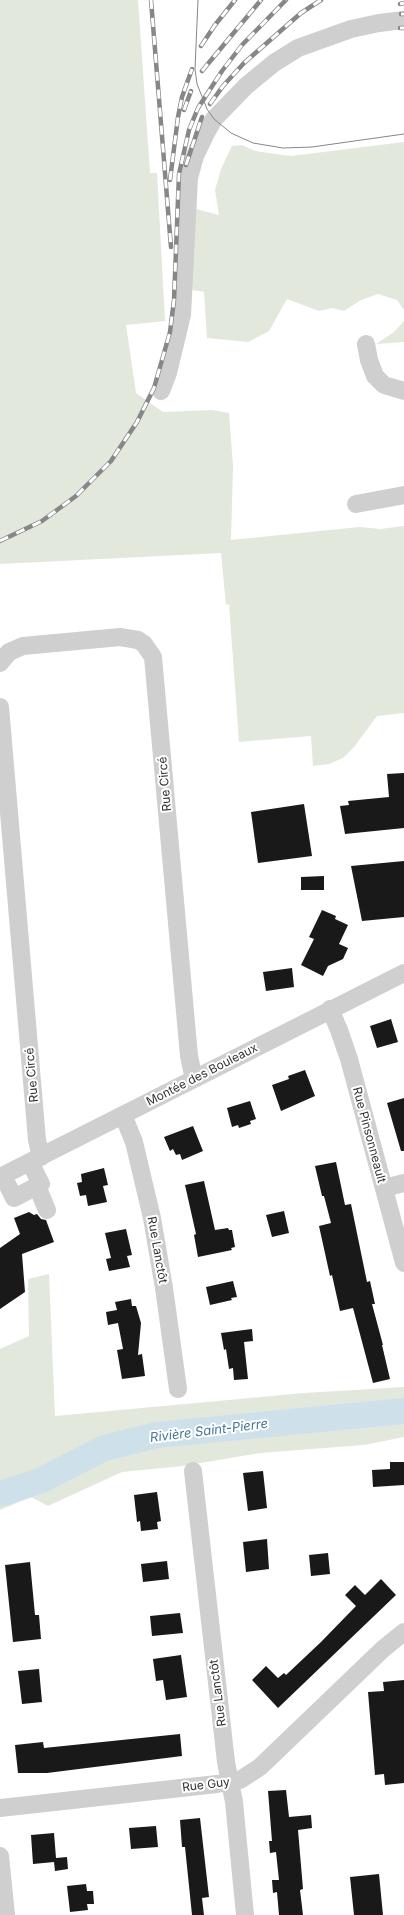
<!DOCTYPE html>
<html>
<head>
<meta charset="utf-8">
<style>
	body { margin:0 }
	canvas { display:block; background:#fff }
</style>
</head>
<body>
<canvas width="404" height="1915"></canvas>
<script>
const context = document.querySelector('canvas').getContext('2d');
context.lineJoin = 'round';
function fillPath(path, color) { context.fillStyle = color; context.fill(path, 'evenodd'); }
const toPath = rows => new Path2D(rows.map(r => 'M' + r).join(''));
function trace(path, color, width, dash) { context.strokeStyle = color; context.lineWidth = width; context.lineCap = dash ? 'butt' : 'round'; context.setLineDash(dash || []); context.stroke(path); }
function drawText(font, color, halo, rows, align = 'center') {
  context.font = font + ' Inter,sans-serif'; context.lineWidth = 4; context.setLineDash([]); context.textBaseline = 'middle'; context.strokeStyle = halo; context.fillStyle = color; for (const [text, x, y, turn = 0] of rows) {
    context.save(); context.translate(x, y); context.rotate((+turn || 0) * Math.PI / 180); context.textAlign = isNaN(turn) ? turn : align; if (halo) context.strokeText(text, 0, 0); context.fillText(text, 0, 0); context.restore();
  }
}
const green = toPath([
	[0,0,138,0,150,173,157,173,165,321,126,325,136,393,163,412,212,410,229,413,233,466,231,540,359,527,380,529,404,526,404,713,377,716,354,747,343,758,329,764,313,766,311,736,239,742,229,604,226,605,221,553,0,564],
	[404,142,404,310,397,300,378,294,361,300,344,311,332,308,319,311,287,299,269,331,248,342,207,338,204,292,187,289,192,208,219,215,215,190,221,169,232,146,242,145,255,151,291,156],
	[404,321,404,342,376,344,394,332],
	[49,1274,55,1416,304,1393,404,1387,404,1437,364,1445,260,1453,183,1466,122,1472,48,1506,31,1497,0,1510,0,1349,29,1336,28,1279]
]);
const river = toPath([
	[0,1494,40,1481,104,1448,157,1435,404,1411]
]);
const building = toPath([
	[404,773,404,828,345,834,340,806,349,805,348,801,389,797,387,774],
	[304,804,312,856,258,863,251,812],
	[404,861,404,917,362,921,351,866],
	[324,876,324,890,301,890,301,877],
	[322,910,336,916,335,919,348,925,339,944,348,948,343,959,328,966,323,976,301,965,314,939,309,937],
	[292,968,294,987,266,991,263,972],
	[391,1019,398,1042,377,1048,370,1026],
	[305,1070,315,1096,281,1111,272,1085,289,1079,288,1076],
	[404,1098,404,1151,401,1151,387,1103],
	[250,1101,256,1119,250,1121,251,1124,239,1128,238,1125,232,1127,227,1108],
	[193,1126,203,1151,182,1160,180,1154,176,1155,173,1149,170,1151,164,1137],
	[336,1162,345,1205,351,1204,367,1282,370,1281,375,1304,372,1304,383,1345,382,1345,390,1379,373,1383,353,1308,340,1311,332,1275,330,1276,319,1226,331,1223,324,1196,322,1196,315,1166],
	[104,1168,108,1185,103,1186,107,1202,88,1206,86,1195,80,1196,77,1183,82,1182,81,1174],
	[204,1181,215,1230,228,1228,229,1230,232,1230,235,1247,231,1248,232,1250,198,1257,194,1235,196,1234,185,1185],
	[284,1211,289,1233,272,1237,266,1215],
	[29,1212,34,1215,37,1214,41,1219,46,1220,54,1242,22,1254,25,1292,0,1309,0,1248,20,1234,14,1218],
	[126,1229,132,1255,127,1256,130,1267,109,1271,106,1259,111,1258,105,1233],
	[233,1281,237,1297,231,1298,232,1300,210,1305,206,1287],
	[131,1299,132,1306,136,1306,141,1323,138,1355,142,1354,145,1376,122,1379,117,1350,123,1349,118,1323,108,1325,106,1312,117,1310,115,1302],
	[252,1329,253,1341,244,1342,248,1379,234,1380,233,1368,229,1369,226,1349,224,1350,221,1333],
	[390,1462,404,1462,404,1485,373,1487,372,1470,390,1469],
	[263,1471,267,1508,248,1511,243,1473],
	[157,1492,161,1521,157,1522,158,1529,141,1531,140,1521,137,1522,134,1495],
	[267,1539,269,1569,246,1572,243,1542],
	[328,1553,330,1574,311,1576,309,1555],
	[167,1561,169,1579,143,1582,141,1564],
	[30,1562,35,1615,39,1615,41,1639,13,1642,5,1565],
	[381,1579,396,1595,278,1708,252,1680,266,1666,278,1678,284,1673,286,1675,321,1642,356,1606,345,1595,355,1585,365,1595],
	[180,1613,183,1633,152,1636,150,1616],
	[181,1655,187,1697,166,1700,163,1680,156,1681,153,1659],
	[39,1669,42,1702,22,1704,18,1671],
	[404,1680,404,1783,385,1785,384,1774,375,1775,368,1692,384,1691,383,1682],
	[180,1734,182,1756,47,1773,18,1773,15,1745,43,1742,44,1748],
	[286,1790,289,1817,311,1815,312,1828,298,1830,303,1889,300,1890,303,1915,279,1915,277,1892,273,1893,272,1880,279,1880,276,1852,270,1853,269,1841,272,1841,268,1791],
	[200,1818,209,1897,202,1898,204,1915,192,1915,185,1847,182,1847,180,1820],
	[156,1826,158,1847,131,1849,129,1828],
	[54,1833,56,1858,67,1857,68,1869,55,1871,54,1862,33,1864,31,1835],
	[379,1874,383,1915,354,1915,350,1877],
	[86,1884,87,1891,93,1891,94,1904,87,1904,88,1910,70,1912,67,1886]
]);
const minor = toPath([
	[366,344,369,360,375,376,384,385,404,391],
	[161,391,168,373,182,315,189,178,195,156,206,133,214,119,246,86,274,63,298,48,351,29,379,23,404,20],
	[356,504,404,495],
	[0,663,9,652,23,646,120,637,138,640,144,644,153,657,189,1056,194,1079],
	[0,707,37,1140,41,1157],
	[330,1009,339,1030,349,1059,404,1263],
	[123,1115,134,1142,152,1218,164,1288,178,1389],
	[3,1176,14,1198,37,1186,41,1184,30,1162],
	[0,1177,404,973],
	[37,1186,47,1210],
	[384,1188,404,1183],
	[193,1471,226,1762,234,1802,245,1915],
	[0,1808,217,1784,240,1780,260,1767,383,1649,404,1632],
	[0,1856,6,1915]
]);
const tram = toPath([
	[198,0,195,69,197,84,207,109,214,119,231,133,253,143,283,148,312,147,404,134]
]);
const rail = toPath([
	[151,0,171,247],
	[400,4,404,3],
	[401,14,404,14],
	[400,28,404,28],
	[201,46,215,25,235,0],
	[202,71,261,0],
	[210,104,223,86,244,63,301,13,321,0],
	[184,110,191,91],
	[186,165,202,117],
	[170,180,178,117,182,97,192,69],
	[0,541,42,521,76,496,111,461,137,422,154,388,170,332,174,300,179,174,189,130,198,108,222,71,242,45,286,0]
]);
const streetNames = [
	["Rue Circé",165,784,-95],
	["Rue Circé",32,1075,-95],
	["Montée des Bouleaux",202,1075,-27],
	["Rue Pinsonneault",369,1135,75],
	["Rue Lanctôt",157,1250,80],
	["Rue Lanctôt",218,1693,-97],
	["Rue Guy",206,1785,-7]
];
const waterNames = [
	["Rivière Saint-Pierre",209,1431,-7]
];
fillPath(green, '#e3e8dc');
trace(river, '#cee0e9', 26);
fillPath(building, '#191919');
trace(minor, '#cfcfcf', 18);
trace(tram, '#878787', 1);
trace(rail, '#878787', 4.5);
trace(rail, '#fff', 3, [9]);
drawText('12px', '#323232', '#fff', streetNames);
drawText('italic 13px', '#46768f', '#fff', waterNames);
</script>
</body>
</html>
